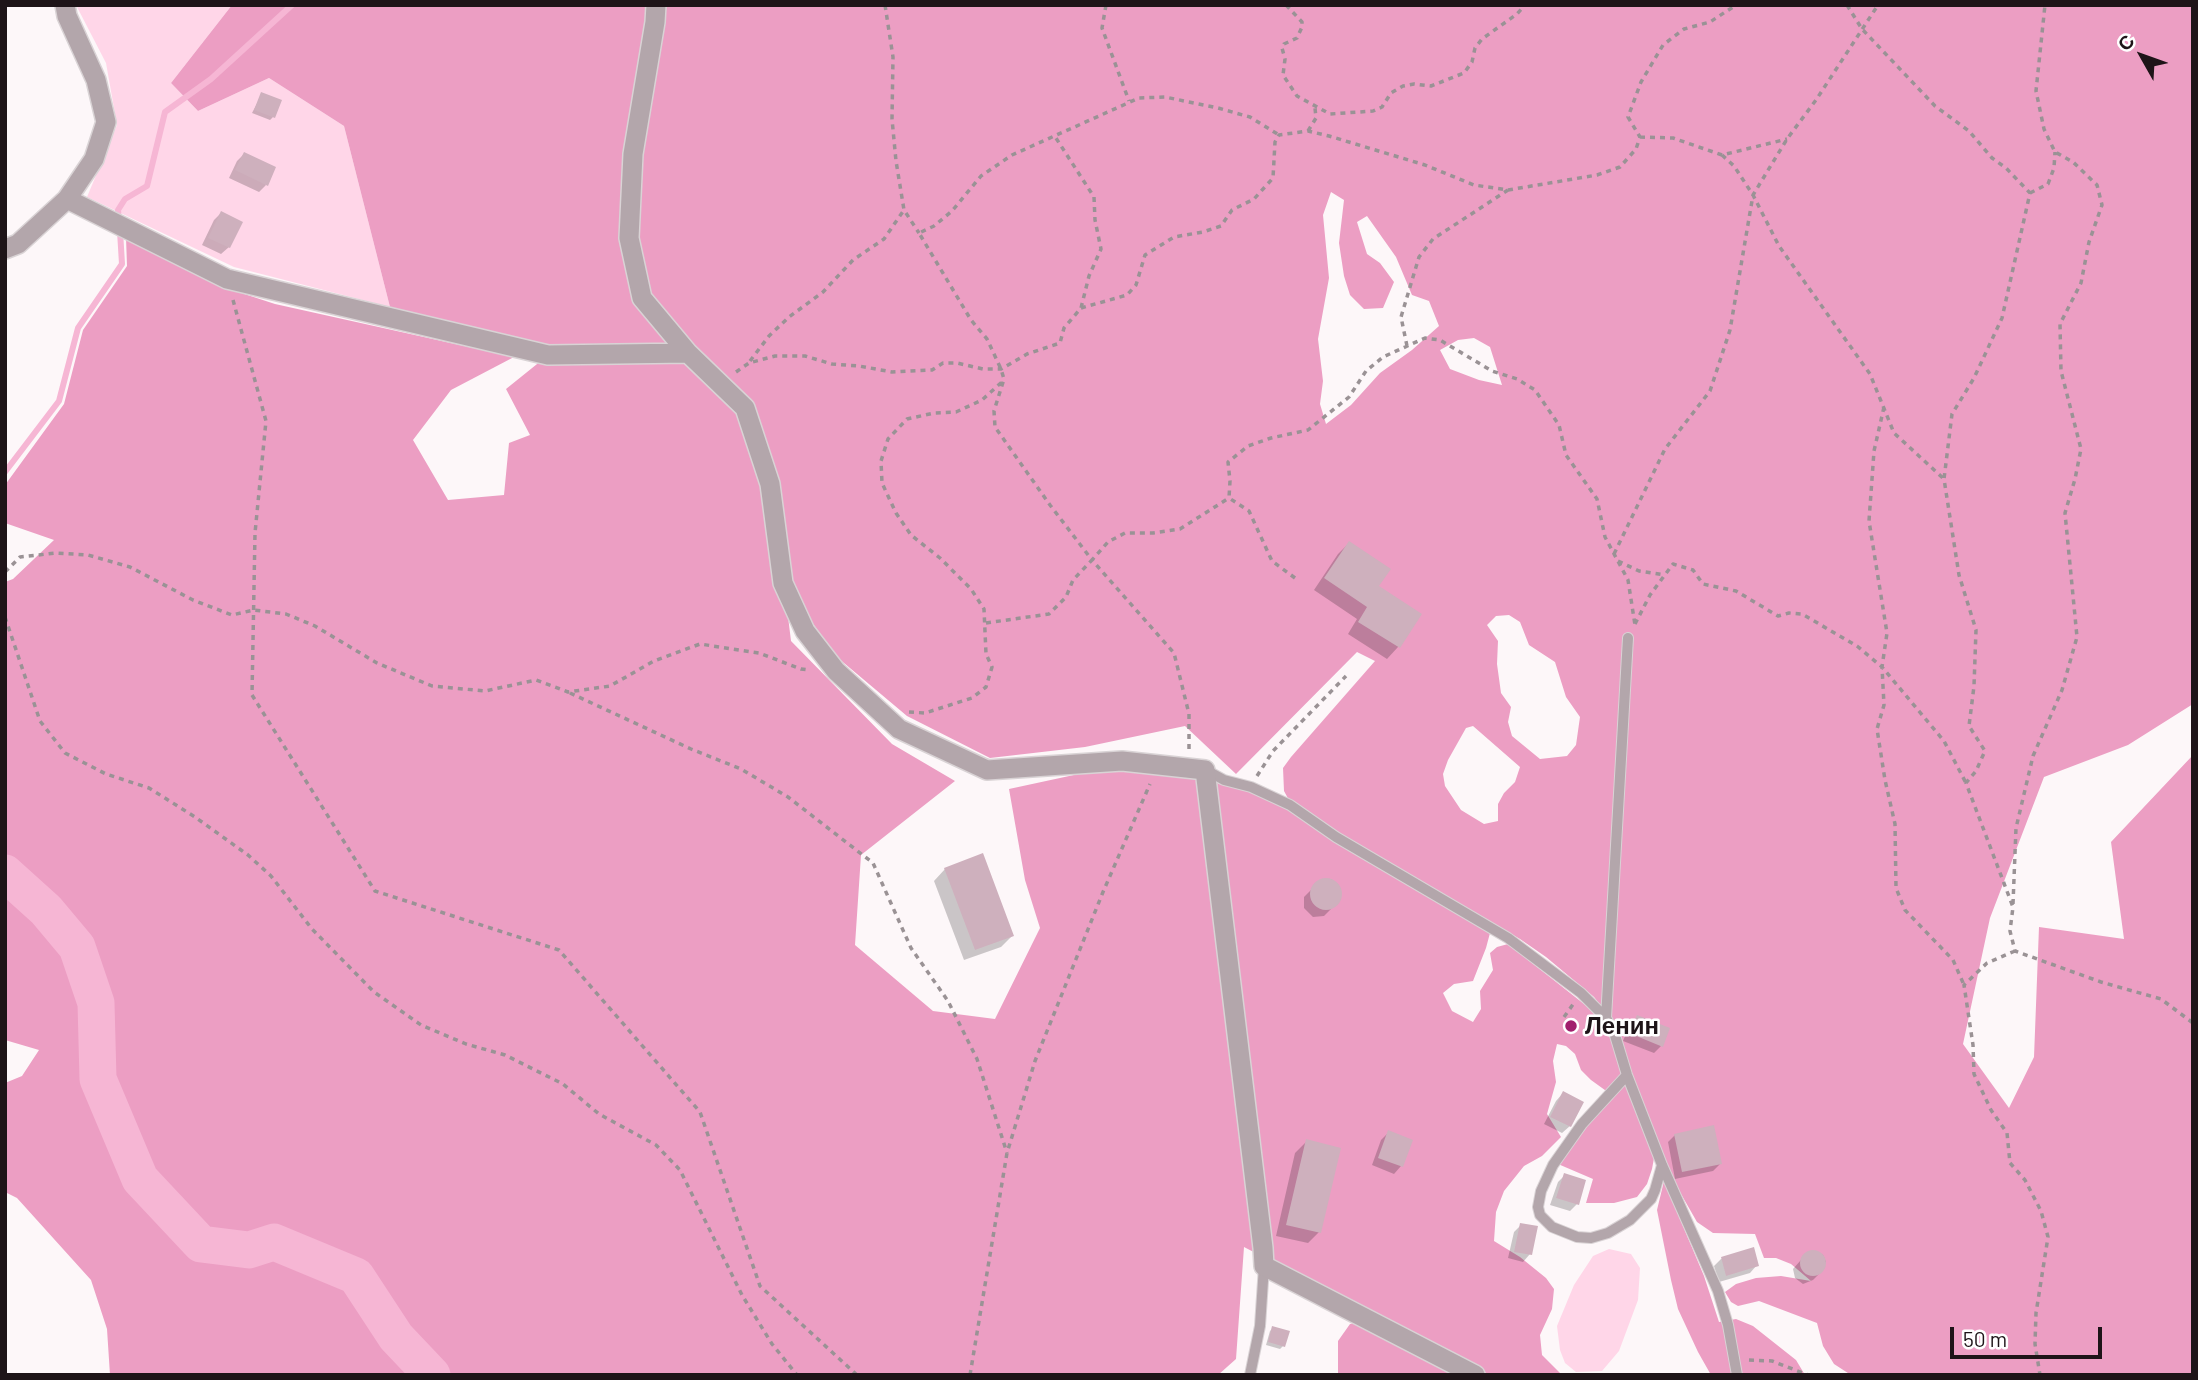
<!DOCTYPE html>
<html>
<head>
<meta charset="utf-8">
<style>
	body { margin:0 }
	#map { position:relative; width:2198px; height:1380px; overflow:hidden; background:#fdf7f9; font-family:Barlow,sans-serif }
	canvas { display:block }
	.frame { position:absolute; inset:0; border:7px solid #1e1418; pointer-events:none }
	.north { position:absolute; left:2107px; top:21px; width:70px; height:70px; -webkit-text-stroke:5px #fff; paint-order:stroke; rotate:310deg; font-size:19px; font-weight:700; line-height:28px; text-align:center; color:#1e1418 }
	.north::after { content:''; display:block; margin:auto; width:24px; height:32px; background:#1e1418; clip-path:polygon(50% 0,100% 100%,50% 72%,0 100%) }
	.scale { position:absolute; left:1950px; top:1327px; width:152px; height:32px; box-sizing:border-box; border:4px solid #1e1418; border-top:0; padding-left:9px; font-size:21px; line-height:24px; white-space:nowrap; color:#1e1418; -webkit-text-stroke:5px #fff; paint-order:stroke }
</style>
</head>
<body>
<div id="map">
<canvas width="2198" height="1380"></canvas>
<div class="frame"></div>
<div class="north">С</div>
<div class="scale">50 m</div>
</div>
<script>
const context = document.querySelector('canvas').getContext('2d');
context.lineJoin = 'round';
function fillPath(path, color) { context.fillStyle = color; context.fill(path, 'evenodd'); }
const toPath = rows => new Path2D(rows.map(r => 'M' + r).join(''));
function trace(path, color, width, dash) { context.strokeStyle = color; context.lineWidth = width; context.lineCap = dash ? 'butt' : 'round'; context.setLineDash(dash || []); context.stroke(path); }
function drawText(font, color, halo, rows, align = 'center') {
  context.font = font + ' Barlow,sans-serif'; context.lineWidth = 5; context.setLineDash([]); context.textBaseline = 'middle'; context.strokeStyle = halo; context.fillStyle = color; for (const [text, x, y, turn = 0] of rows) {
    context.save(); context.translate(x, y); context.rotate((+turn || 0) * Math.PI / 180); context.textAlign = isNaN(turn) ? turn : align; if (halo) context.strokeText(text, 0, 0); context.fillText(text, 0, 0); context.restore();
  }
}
const green = toPath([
	[76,5,232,5,171,83,198,111,269,78,344,126,390,307,234,267,87,197,117,125,106,63],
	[1609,1249,1631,1254,1640,1268,1638,1300,1619,1351,1602,1371,1576,1372,1565,1363,1560,1350,1557,1326,1574,1285,1593,1256]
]);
const forest = toPath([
	[232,5,2193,5,2193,704,2128,745,2044,777,1990,918,1963,1044,2009,1108,2034,1057,2039,927,2124,939,2111,842,2193,755,2193,1375,1851,1375,1834,1364,1823,1346,1817,1323,1759,1301,1738,1306,1731,1302,1725,1292,1736,1284,1756,1278,1781,1276,1811,1281,1791,1264,1776,1258,1764,1258,1755,1234,1713,1233,1697,1222,1673,1180,1657,1142,1652,1169,1647,1184,1637,1197,1614,1203,1586,1203,1593,1179,1558,1164,1580,1133,1624,1085,1632,1084,1610,1018,1594,997,1546,957,1520,939,1337,835,1290,802,1284,791,1283,768,1291,757,1375,661,1357,652,1236,774,1185,726,1085,747,990,758,907,716,838,658,784,584,791,641,892,744,955,781,861,855,855,945,933,1011,995,1019,1040,928,1025,880,1009,789,1097,770,1203,772,1219,784,1249,791,1288,807,1334,839,1490,933,1486,948,1473,981,1454,984,1443,993,1452,1011,1473,1022,1481,1009,1480,991,1493,970,1490,953,1497,947,1508,944,1603,1019,1613,1032,1626,1075,1609,1093,1591,1080,1581,1070,1575,1054,1566,1046,1557,1044,1553,1061,1556,1082,1547,1114,1561,1137,1542,1156,1524,1166,1504,1191,1496,1212,1494,1241,1520,1257,1546,1278,1554,1289,1552,1309,1540,1335,1542,1355,1562,1375,1490,1375,1244,1247,1236,1359,1218,1375,110,1375,107,1329,91,1280,17,1198,5,1192,5,1083,22,1076,39,1050,5,1040,5,582,13,579,54,540,5,523,5,485,64,404,83,330,127,266,126,237,223,287,275,304,514,357,451,390,413,440,448,500,504,495,509,443,530,435,506,389,547,356,688,351,547,353,536,344,390,307,344,126,269,78,198,111,171,83],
	[1331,192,1344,200,1339,243,1344,276,1350,295,1364,309,1383,308,1394,282,1380,263,1367,254,1357,222,1367,216,1396,257,1412,295,1429,301,1439,326,1412,350,1380,373,1351,405,1326,424,1320,404,1323,381,1318,339,1329,278,1323,215],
	[1474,338,1490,347,1502,385,1479,380,1450,369,1440,350,1458,340],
	[1509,615,1520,622,1529,645,1555,662,1566,697,1580,717,1576,745,1567,756,1540,759,1512,736,1508,722,1511,707,1501,693,1497,664,1498,641,1487,625,1496,616],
	[1473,726,1520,767,1515,782,1504,793,1498,804,1498,821,1484,824,1461,810,1445,786,1443,774,1448,760,1466,728],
	[1664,1181,1704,1276,1719,1322,1736,1319,1753,1326,1796,1360,1805,1375,1711,1375,1698,1352,1678,1309,1671,1280,1657,1210],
	[1359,1322,1467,1375,1338,1375,1338,1341,1350,1324]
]);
const shadow = toPath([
	[262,94,273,117,270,120,252,113],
	[244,154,266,185,259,192,229,178,237,161],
	[221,213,229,247,221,254,202,245,214,220],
	[1349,543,1377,587,1419,614,1398,647,1387,659,1348,634,1357,619,1314,590,1338,554],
	[945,869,1012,936,1001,947,964,960,934,881],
	[1331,879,1339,886,1341,899,1324,916,1313,917,1304,908,1304,897,1320,881],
	[1638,1017,1661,1046,1654,1053,1623,1041,1630,1024],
	[1563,1093,1570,1126,1562,1133,1544,1124,1556,1101],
	[1389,1132,1411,1141,1401,1166,1394,1174,1372,1165,1381,1140],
	[1675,1135,1720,1164,1713,1171,1675,1179,1668,1142],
	[1307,1141,1319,1232,1308,1243,1276,1236,1295,1153],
	[1565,1175,1577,1204,1570,1211,1550,1205,1558,1182],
	[1521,1225,1530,1254,1523,1262,1508,1258,1514,1232],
	[1753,1250,1757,1265,1750,1273,1719,1282,1714,1266,1721,1259],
	[1815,1251,1823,1255,1826,1262,1821,1272,1813,1280,1803,1284,1795,1278,1793,1269,1808,1252],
	[1273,1328,1283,1346,1280,1349,1266,1345,1270,1331]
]);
const stream = toPath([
	[119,220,118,210,125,199,147,186,165,112,211,79,292,5],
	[5,472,59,401,78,328,122,264,120,231]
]);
const river = toPath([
	[5,873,46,910,77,947,96,1003,98,1079,140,1179,201,1244,249,1250,274,1242,356,1276,396,1337,432,1375]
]);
const building = toPath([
	[261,92,282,100,275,118,254,110],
	[244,152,276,167,268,186,235,170],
	[221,211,243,222,230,248,208,238],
	[1349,541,1391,569,1379,586,1422,614,1400,648,1358,622,1367,607,1324,578],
	[983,853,1014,936,975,950,944,868],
	'1310 894a16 16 0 1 1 32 0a16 16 0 1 1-32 0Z',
	[1637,1015,1670,1028,1663,1047,1629,1033],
	[1563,1091,1584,1102,1571,1127,1550,1117],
	[1714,1125,1722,1164,1682,1172,1674,1134],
	[1388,1130,1413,1140,1403,1167,1378,1158],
	[1306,1139,1341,1148,1321,1233,1286,1225],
	[1564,1173,1586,1180,1579,1205,1556,1198],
	[1520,1223,1538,1226,1532,1255,1514,1252],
	[1754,1247,1759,1266,1726,1276,1721,1257],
	'1800 1263a13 13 0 1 1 26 0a13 13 0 1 1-26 0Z',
	[1272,1326,1290,1331,1285,1347,1268,1342]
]);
const path = toPath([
	[885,5,893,57,892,119,896,161,904,210,919,233],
	[1106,5,1102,28,1129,101],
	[1286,5,1302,22,1302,27,1297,38,1284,44,1282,48,1285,59,1283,75,1297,96,1330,114,1373,111,1382,107,1391,93,1403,86,1414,84,1431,86,1464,73,1472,62,1475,48,1482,39,1517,14,1525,5],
	[1847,5,1862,29,1935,106,1969,131,1992,158,2006,168,2030,193,2002,318,1974,378,1952,414,1944,479,1959,575,1976,630,1974,686,1969,726,1985,751,1976,771,1966,783,2013,907,2010,931,2015,951,2101,982,2161,999,2193,1023],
	[1308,131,1316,118,1315,108],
	[1640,137,1673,138,1722,155,1787,139],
	[1722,155,1734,166,1753,195,1779,246,1870,374,1894,433,1944,479],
	[2030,193,2048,184,2054,168,2055,152],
	[233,300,266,421,255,533,252,695,375,891,559,950,700,1112,760,1286,857,1375],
	[1081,308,1127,295,1136,285,1145,255,1174,237,1203,232,1221,226,1232,210,1254,199,1273,178,1275,142,1279,135,1308,131,1329,136,1425,165,1474,185,1508,190,1597,175,1620,167,1636,149,1640,137,1628,117,1641,82,1663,45,1684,29,1710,22,1736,5],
	[1407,346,1401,317,1419,257,1433,239,1508,190],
	[750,361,769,336,789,317,823,292,853,260,884,239,904,210],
	[736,372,749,363,775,356,805,356,832,364,859,366,892,372,932,370,943,363,957,363,983,369,1001,369,1027,354,1060,343,1064,328,1081,308,1089,276,1101,249,1095,220,1094,197,1054,135],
	[1884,407,1874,451,1869,521,1887,633,1882,667,1884,705,1877,729,1885,780,1895,824,1896,888,1905,910,1953,960,1964,985],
	[1614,554,1665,449,1710,391,1730,330,1753,195,1787,139,1816,100,1878,5],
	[1618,561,1639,571,1665,575],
	[5,572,20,557,56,553,88,555,130,567,193,600,232,615,254,610,286,614,315,626,377,663,432,686,485,691,536,680,568,692,610,686,654,661,700,644,759,653,801,669,809,670],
	[1295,578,1272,561,1249,511,1229,498,1230,481,1228,462,1248,446,1271,438,1308,430,1349,397,1366,371,1383,357,1425,338,1440,340,1492,371,1517,379,1535,390,1559,425,1566,455,1597,499,1605,537,1628,580,1635,625],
	[5,617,40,721,65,753,106,774,149,788,195,817,248,855,271,876,312,929,374,992,421,1025,466,1044,505,1055,563,1084,599,1114,656,1145,680,1170,742,1295,772,1344,797,1375],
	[986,623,1049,614,1066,597,1073,580,1092,560,1050,505,995,427,994,411,1004,379,1001,369,987,339,971,320,919,233,934,226,952,211,981,176,1012,155,1139,98,1165,97,1218,108,1250,117,1279,135],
	[1635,624,1650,595,1673,564,1693,570,1703,584,1736,591,1778,616,1789,613,1802,614,1857,646,1882,667,1944,741,1966,783],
	[570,693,691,749,741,769,788,797,873,863,911,948,948,1001,977,1059,1007,1153],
	[909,712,925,713,972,698,986,687,992,667,986,654,984,609,971,589,940,558,911,535,896,513,882,483,881,461,888,439,907,419,934,413,956,412,982,400,1003,381],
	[1189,749,1189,714,1174,653,1092,560,1108,542,1125,533,1153,533,1180,529,1229,498],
	[1257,776,1273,751,1346,676],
	[2013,904,2016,828,2033,756,2062,690,2077,637,2065,513,2075,479,2081,449,2061,371,2060,324,2081,283,2089,242,2102,205,2097,185,2073,162,2055,152,2044,129,2036,91,2045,5],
	[2015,951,1987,963,1964,985,1973,1045,1974,1074,1991,1110,2007,1133,2010,1163,2025,1180,2041,1211,2048,1237,2036,1313,2035,1344,2040,1375],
	[1564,1017,1574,1003],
	[1749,1360,1772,1361,1808,1375],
	[970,1375,1007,1153,1035,1061,1103,892,1150,784]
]);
const service = toPath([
	[1206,770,1224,780,1251,787,1290,805,1336,837,1508,938,1581,993,1606,1018,1614,1032,1627,1075,1662,1165,1718,1291,1728,1325,1737,1375],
	[1606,1018,1628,638],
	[1627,1075,1582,1124,1553,1165,1541,1191,1538,1207,1540,1215,1552,1227,1577,1237,1591,1238,1608,1233,1630,1220,1651,1199,1655,1190,1662,1165],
	[1250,1375,1260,1326,1264,1266]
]);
const minor = toPath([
	[656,5,655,22,633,154,629,238,642,298,688,353],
	[67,199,227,279,548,355,688,353,745,408,770,484,783,583,805,631,836,671,899,729,987,770,1122,761,1205,770,1263,1248,1264,1266,1475,1375],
	[5,249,18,244,67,199,94,159,106,122,96,80,67,16,65,5]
]);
const markers = [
	[1571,1026,7,"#a11e6d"]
];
const poiNames = [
	["Ленин",1585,1026]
];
fillPath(green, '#ffd6e8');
fillPath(forest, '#ec9ec3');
fillPath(shadow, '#0003');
trace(stream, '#f6b6d4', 6);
trace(river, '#f6b6d4', 37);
fillPath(building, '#ceb0bd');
trace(service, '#d9d3d5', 12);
trace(minor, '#d9d3d5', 22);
trace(path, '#9a9295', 3.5, [5, 5]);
trace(service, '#b3a6ab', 10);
trace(minor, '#b3a6ab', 19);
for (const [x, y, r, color] of markers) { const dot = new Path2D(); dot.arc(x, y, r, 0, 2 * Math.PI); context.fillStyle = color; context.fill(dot); trace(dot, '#fff', 2.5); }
drawText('bold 24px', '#1e1418', '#fff', poiNames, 'left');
</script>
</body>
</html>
